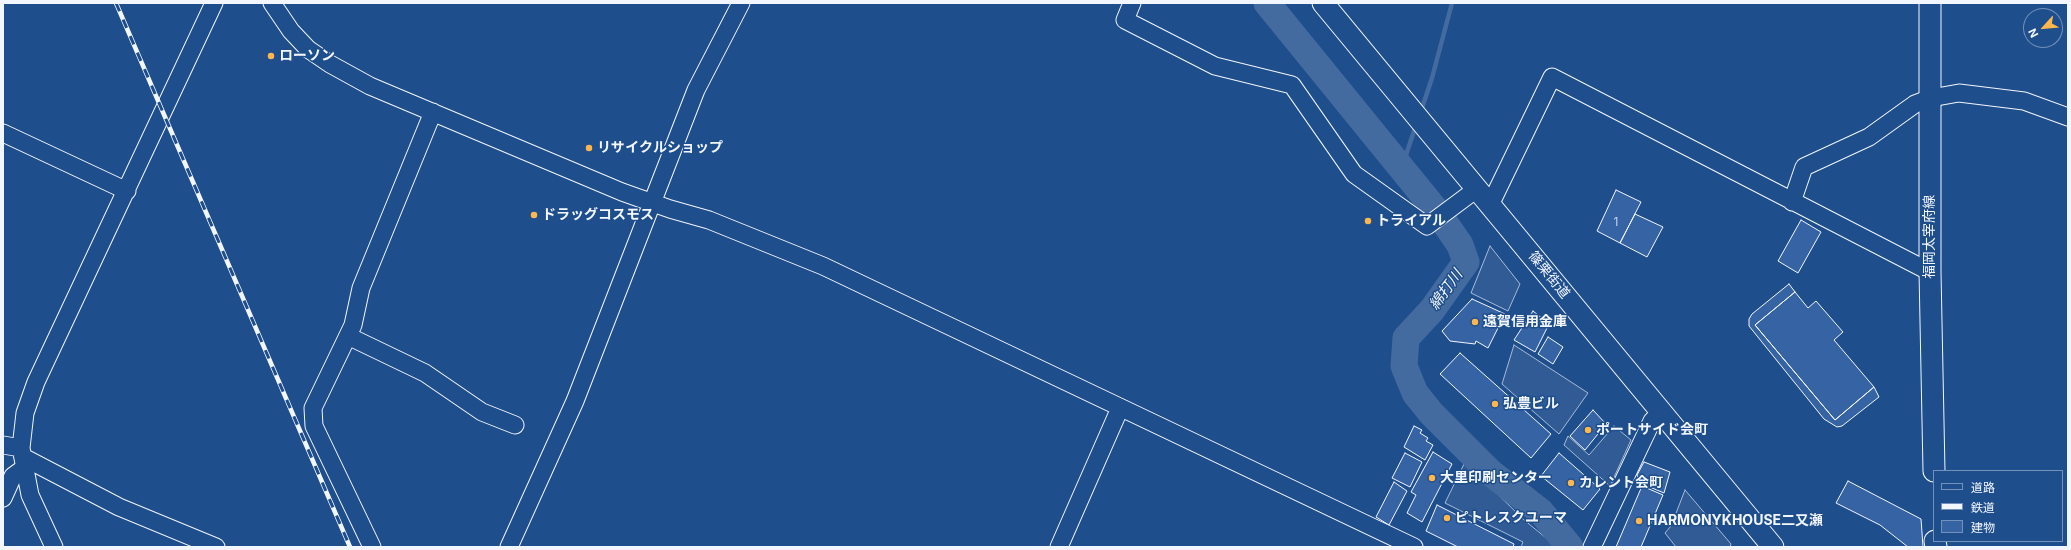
<!DOCTYPE html>
<html>
<head>
<meta charset="utf-8">
<style>
	body { margin:0 }
	#map { position:relative; width:2071px; height:550px; overflow:hidden; background:#1f4e8c; font-family:Inter,"Noto Sans JP",sans-serif }
	canvas { display:block }
	.frame { position:absolute; inset:0; border:4px solid #f2f6ff; pointer-events:none }
	.legend { position:absolute; left:1933px; top:470px; width:130px; height:72px; box-sizing:border-box; background:#1f4e8c; border:1px solid #7391ba; margin:0; padding:5px 7px; list-style:none; font-size:12px; color:#f2f6ff }
	.legend li { display:flex; align-items:center; gap:8px; height:20px }
	.legend b { width:20px; border:1px solid #7391ba }
	.north { position:absolute; left:2023px; top:8px; width:40px; height:40px; box-sizing:border-box; background:#1f4e8c; border:1px solid #7391ba; border-radius:50%; rotate:243deg; font-size:11px; font-weight:700; line-height:16px; text-align:center; color:#f2f6ff }
	.north::after { content:''; display:block; margin:auto; width:14px; height:18px; background:#ffb74d; clip-path:polygon(50% 0,100% 100%,50% 72%,0 100%) }
</style>
</head>
<body>
<div id="map">
<canvas width="2071" height="550"></canvas>
<div class="frame"></div>
<ul class="legend">
<li><b style="height:5px;background:#1f4e8c"></b>道路</li>
<li><b style="height:5px;background:#f2f6ff"></b>鉄道</li>
<li><b style="height:11px;background:#3563a3"></b>建物</li>
</ul>
<div class="north">N</div>
</div>
<script>
const context = document.querySelector('canvas').getContext('2d');
context.lineJoin = 'round';
function fillPath(path, color) { context.fillStyle = color; context.fill(path, 'evenodd'); }
const toPath = rows => new Path2D(rows.map(r => 'M' + r).join(''));
function trace(path, color, width, dash) { context.strokeStyle = color; context.lineWidth = width; context.lineCap = dash ? 'butt' : 'round'; context.setLineDash(dash || []); context.stroke(path); }
function drawText(font, color, halo, rows, align = 'center') {
  context.font = font + ' Inter,"Noto Sans JP",sans-serif'; context.lineWidth = 3; context.setLineDash([]); context.textBaseline = 'middle'; context.strokeStyle = halo; context.fillStyle = color; for (const [text, x, y, turn = 0] of rows) {
    context.save(); context.translate(x, y); context.rotate((+turn || 0) * Math.PI / 180); context.textAlign = isNaN(turn) ? turn : align; if (halo) context.strokeText(text, 0, 0); context.fillText(text, 0, 0); context.restore();
  }
}
const built = toPath([
	[1490,246,1520,284,1508,311,1471,293,1490,246],
	[1514,345,1588,393,1559,434,1502,384,1514,345],
	[1614,426,1631,440,1610,486,1564,445,1568,436,1589,455,1614,426],
	[1465,462,1523,519,1557,547,1521,547,1523,542,1445,503,1465,462],
	[1685,490,1731,544,1730,547,1676,547,1665,533,1671,526,1685,490]
]);
const stream = toPath([
	[1421,111,1432,78,1452,3],
	[1402,167,1416,125]
]);
const river = toPath([
	[1267,3,1438,213,1460,245,1466,262,1432,310,1406,338,1404,366,1415,393,1431,413,1491,473,1541,512,1570,547]
]);
const building = toPath([
	[1616,190,1641,202,1620,243,1597,231,1616,190],
	[1635,214,1663,227,1647,257,1620,243,1635,214],
	[1801,220,1821,232,1798,273,1778,261,1801,220],
	[1789,284,1795,292,1755,325,1835,420,1874,387,1879,397,1842,426,1837,427,1824,419,1749,326,1749,319,1752,314,1789,284],
	[1795,292,1808,308,1816,301,1843,332,1834,340,1874,387,1835,420,1755,325,1795,292],
	[1472,299,1505,314,1488,348,1476,341,1475,344,1450,341,1442,331,1472,299],
	[1533,311,1549,324,1535,352,1514,340,1533,311],
	[1548,337,1563,347,1553,364,1538,354,1548,337],
	[1460,353,1551,434,1531,458,1440,374,1460,353],
	[1593,410,1606,424,1585,450,1570,436,1593,410],
	[1414,426,1422,430,1420,433,1428,438,1426,441,1433,445,1425,460,1404,447,1414,426],
	[1433,452,1452,464,1422,522,1407,513,1416,495,1411,492,1433,452],
	[1405,453,1422,462,1410,487,1392,478,1405,453],
	[1559,453,1600,489,1583,510,1541,476,1559,453],
	[1644,462,1670,472,1664,493,1640,483,1637,475,1644,462],
	[1848,481,1921,519,1923,547,1908,547,1880,525,1836,503,1848,481],
	[1394,482,1407,491,1389,525,1376,517,1394,482],
	[1642,486,1663,495,1641,547,1616,547,1642,486],
	[1437,505,1514,544,1513,547,1458,547,1426,531,1437,505]
]);
const minor = toPath([
	[272,3,291,31,308,49,330,64,370,86,622,192,670,209,709,220,823,266,1414,547],
	[1132,3,1125,20,1215,66,1292,85,1354,174,1427,226,1478,188],
	[3,133,127,191],
	[1792,202,1804,167,1869,137,1915,104,1931,98,1959,93,2024,101,2068,117],
	[1491,203,1552,77,1930,272],
	[348,336,425,373,482,412,515,425],
	[3,445,21,448],
	[23,457,119,507,216,547],
	[3,498,13,476,24,468],
	[54,547,30,495,21,448,25,413,36,382,214,3],
	[372,547,314,426,313,408,353,325,361,288,433,112],
	[509,547,575,401,696,90,741,3],
	[1059,547,1120,408],
	[1592,547,1652,421,1661,412]
]);
const major = toPath([
	[1323,3,1773,547],
	[1930,3,1930,272,1934,471],
	[1935,541,1936,547]
]);
const rail = toPath([
	[116,3,350,547]
]);
const markers = [
	[271,56,4,"#ffb74d"],
	[589,148,4,"#ffb74d"],
	[534,215,4,"#ffb74d"],
	[1368,221,4,"#ffb74d"],
	[1475,322,4,"#ffb74d"],
	[1495,404,4,"#ffb74d"],
	[1588,430,4,"#ffb74d"],
	[1432,478,4,"#ffb74d"],
	[1571,483,4,"#ffb74d"],
	[1447,518,4,"#ffb74d"],
	[1639,521,4,"#ffb74d"]
];
const numberNames = [
	["1",1616,222]
];
const poiNames = [
	["ローソン",279,56],
	["リサイクルショップ",597,148],
	["ドラッグコスモス",542,215],
	["トライアル",1376,221],
	["遠賀信用金庫",1483,322],
	["弘豊ビル",1503,404],
	["ポートサイド会町",1596,430],
	["大里印刷センター",1440,478],
	["カレント会町",1579,483],
	["ピトレスクユーマ",1455,518],
	["HARMONYKHOUSE二又瀬",1647,521]
];
const streetNames = [
	["福岡太宰府線",1930,237,-90],
	["篠栗街道",1549,275,51]
];
const waterNames = [
	["綿打川",1446,290,-54]
];
fillPath(built, '#305b95');
trace(built, '#a8bbd7', 1);
trace(stream, '#446ba0', 4.5);
trace(river, '#446ba0', 27);
fillPath(building, '#3563a3');
trace(building, '#f2f6ff', 1);
trace(minor, '#f2f6ff', 19);
trace(major, '#f2f6ff', 23);
trace(minor, '#1f4e8c', 17);
trace(major, '#1f4e8c', 21);
trace(rail, '#f2f6ff', 4.5);
trace(rail, '#1f4e8c', 3, [9]);
for (const [x, y, r, color] of markers) { const dot = new Path2D(); dot.arc(x, y, r, 0, 2 * Math.PI); context.fillStyle = color; context.fill(dot); trace(dot, '#1f4e8c', 1.5); }
drawText('12px', '#c3d1e8', null, numberNames);
drawText('bold 14px', '#f2f6ff', '#1f4e8c', poiNames, 'left');
drawText('14px', '#f2f6ff', '#1f4e8c', streetNames);
drawText('italic 15px', '#f2f6ff', '#1f4e8c', waterNames);
</script>
</body>
</html>
